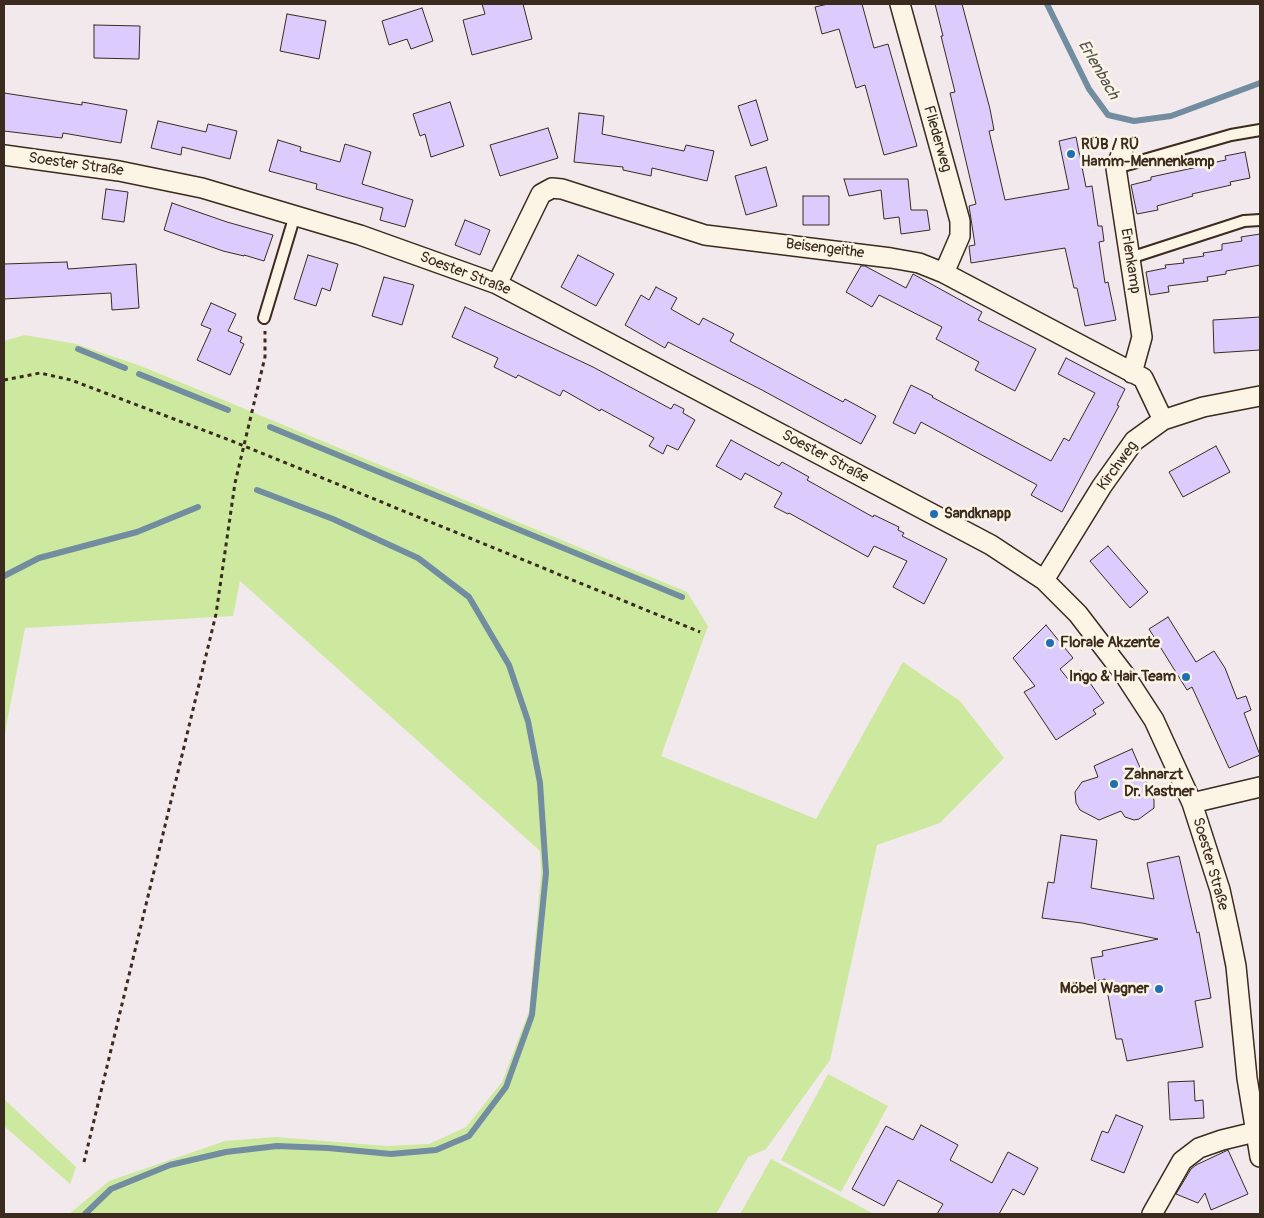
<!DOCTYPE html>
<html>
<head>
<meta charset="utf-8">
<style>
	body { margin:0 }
	#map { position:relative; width:1264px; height:1218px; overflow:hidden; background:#f2e9ec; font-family:Pangolin,sans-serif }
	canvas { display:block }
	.frame { position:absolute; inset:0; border:5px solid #3b2a1e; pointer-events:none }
</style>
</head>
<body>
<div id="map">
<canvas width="1264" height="1218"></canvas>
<div class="frame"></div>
</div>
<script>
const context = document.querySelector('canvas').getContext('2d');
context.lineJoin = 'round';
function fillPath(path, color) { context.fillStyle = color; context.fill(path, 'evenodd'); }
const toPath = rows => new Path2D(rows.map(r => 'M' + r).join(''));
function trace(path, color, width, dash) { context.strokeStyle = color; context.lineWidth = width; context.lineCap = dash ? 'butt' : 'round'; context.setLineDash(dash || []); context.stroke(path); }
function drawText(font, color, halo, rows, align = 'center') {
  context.font = font + ' Pangolin,sans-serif'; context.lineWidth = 5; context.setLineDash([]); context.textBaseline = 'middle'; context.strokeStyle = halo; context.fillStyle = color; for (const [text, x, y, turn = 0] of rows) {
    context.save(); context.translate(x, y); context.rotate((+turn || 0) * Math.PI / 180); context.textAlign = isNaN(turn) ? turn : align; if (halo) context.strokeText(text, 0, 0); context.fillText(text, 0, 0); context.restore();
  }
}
const green = toPath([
	[25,335,76,344,141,366,687,592,708,626,661,756,816,819,903,662,960,701,1004,758,940,823,877,845,830,1060,766,1149,748,1157,716,1214,69,1214,109,1181,225,1141,275,1137,387,1146,429,1144,466,1127,502,1082,529,1011,541,874,540,851,240,581,233,616,25,628,4,738,4,341],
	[828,1074,888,1106,841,1192,781,1160],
	[4,1099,76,1167,70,1184,4,1126],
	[771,1159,874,1214,740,1214]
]);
const stream = toPath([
	[1047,4,1089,89,1108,115,1134,121,1171,116,1260,83],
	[78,349,125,368],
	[139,374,228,410],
	[270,427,682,597],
	[4,576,39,558,137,532,198,507],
	[85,1214,111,1189,170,1165,226,1152,277,1146,328,1148,391,1154,436,1150,469,1136,506,1087,532,1015,546,873,540,783,528,721,509,665,469,597,418,558,333,519,257,490]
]);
const building = toPath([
	[482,4,523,4,532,39,472,55,463,20,485,14,482,4],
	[828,4,862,4,874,48,888,44,917,146,884,155,865,85,856,88,839,29,822,34,815,7,828,4],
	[935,4,962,4,990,109,994,130,989,131,1005,200,1069,189,1059,141,1076,137,1086,187,1092,186,1098,226,1102,226,1104,241,1099,242,1105,283,1108,282,1116,320,1085,326,1077,288,1074,288,1065,248,971,263,969,246,975,245,969,206,976,204,950,93,955,92,941,36,943,36,935,4],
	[422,8,433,41,411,49,407,39,389,45,382,21,422,8],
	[287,14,326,21,319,59,280,51,287,14],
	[94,25,140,26,139,59,94,58,94,25],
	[4,93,82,105,82,102,127,110,121,143,63,133,62,138,4,131,4,93],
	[756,100,768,140,751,146,738,106,756,100],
	[450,102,464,146,431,157,425,134,420,136,413,114,450,102],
	[579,113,604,116,602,134,684,151,686,145,714,151,707,181,652,168,651,176,623,170,623,167,574,162,579,113],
	[158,121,206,132,208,124,237,131,230,159,182,147,181,155,151,148,158,121],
	[548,128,558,158,500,176,490,145,548,128],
	[278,140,301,147,300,151,340,162,345,144,371,152,362,184,413,200,405,227,380,220,383,208,316,189,317,184,269,171,278,140],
	[1245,152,1250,178,1230,182,1231,185,1192,194,1193,196,1157,206,1158,210,1137,214,1131,185,1151,180,1151,177,1207,165,1207,164,1226,160,1225,156,1245,152],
	[766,167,777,206,746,215,735,176,766,167],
	[844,179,908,179,911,210,927,210,930,230,901,234,899,217,884,219,881,190,849,196,844,179],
	[106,189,128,192,124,222,102,219,106,189],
	[803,196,829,196,829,225,803,225,803,196],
	[172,203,227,222,273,235,264,261,244,255,244,256,223,251,164,230,172,203],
	[465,220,490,230,480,255,455,245,465,220],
	[1260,234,1260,265,1226,271,1226,274,1207,277,1208,281,1168,286,1169,292,1150,295,1146,272,1166,268,1165,265,1184,263,1183,259,1204,256,1203,253,1222,250,1222,244,1242,241,1241,237,1260,234],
	[308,255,338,264,330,291,322,288,316,306,294,299,308,255],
	[578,255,614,274,596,306,561,287,578,255],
	[67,262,68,269,136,264,139,308,112,310,111,293,4,299,4,264,67,262],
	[861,266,865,266,906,288,913,274,982,312,978,320,1036,349,1015,391,975,370,979,362,936,339,942,327,879,295,872,307,846,292,861,266],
	[384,277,414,285,402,325,372,316,384,277],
	[656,287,677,298,671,309,699,325,703,318,734,334,730,341,843,402,845,399,876,416,861,444,762,390,668,342,665,348,625,325,641,295,649,300,656,287],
	[211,303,236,314,228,331,242,337,240,342,244,344,230,375,197,360,211,329,201,325,211,303],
	[465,307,593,367,671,409,674,404,684,409,683,413,695,420,678,450,667,445,663,454,649,446,654,438,601,409,600,411,563,390,560,396,518,375,516,378,494,367,498,358,452,337,465,307],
	[1260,317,1260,350,1214,353,1213,320,1260,317],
	[1066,358,1125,389,1117,405,1119,406,1062,512,1031,495,1037,485,921,422,915,434,893,423,911,385,933,396,932,397,1051,461,1064,438,1069,441,1095,393,1058,374,1066,358],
	[731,440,779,466,782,462,809,477,807,480,873,517,874,515,899,527,898,530,904,533,902,536,947,559,924,604,893,587,907,561,874,546,868,557,789,513,788,514,774,507,782,493,745,473,741,480,716,466,731,440],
	[1216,446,1230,472,1183,497,1169,472,1216,446],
	[1108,546,1148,592,1130,608,1090,561,1108,546],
	[1168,617,1196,662,1214,651,1225,668,1237,699,1246,696,1251,710,1244,713,1260,755,1229,768,1192,687,1187,690,1149,629,1168,617],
	[1046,625,1073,658,1060,669,1068,679,1081,670,1104,703,1093,710,1096,714,1056,740,1024,692,1035,686,1013,658,1046,625],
	[1132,749,1154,800,1154,808,1139,819,1134,820,1125,817,1121,811,1099,820,1080,810,1076,803,1075,792,1082,782,1098,777,1094,766,1132,749],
	[1061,835,1097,840,1091,888,1154,899,1147,863,1179,856,1197,933,1199,932,1211,998,1195,1001,1203,1047,1127,1061,1122,1039,1116,1039,1105,979,1095,981,1091,958,1103,956,1102,951,1158,939,1082,923,1042,918,1048,882,1054,883,1061,835],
	[1194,1081,1195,1101,1203,1100,1204,1118,1170,1120,1168,1082,1194,1081],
	[1116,1115,1143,1126,1124,1173,1091,1160,1102,1131,1108,1133,1116,1115],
	[921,1125,958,1145,950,1160,992,1183,1008,1152,1038,1168,1024,1195,1013,1189,999,1214,937,1214,943,1204,898,1180,884,1206,852,1189,886,1126,913,1140,921,1125],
	[1228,1150,1248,1194,1211,1210,1205,1193,1198,1203,1176,1194,1191,1169,1196,1165,1228,1150]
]);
const path = toPath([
	[4,380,40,373,71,380,232,441,700,632],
	[84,1162,216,614,235,483,265,357,265,331]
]);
const service = toPath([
	[1116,168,1231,135,1260,130],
	[1130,258,1244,221,1260,220],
	[264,318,295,215]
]);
const minor = toPath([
	[900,4,960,221,960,236,944,273],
	[1123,149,1116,168,1142,337,1132,373],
	[4,155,119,171,202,188,360,235,497,284,991,545,1044,580,1078,614,1124,674,1154,720,1192,803,1220,890,1230,936,1236,966,1247,1078,1260,1157],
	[497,284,541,194,552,188,562,189,705,235,891,258,919,263,944,273,1143,378,1163,420],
	[1044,580,1102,486,1134,441,1163,420,1203,407,1260,396],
	[1192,803,1260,787],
	[1152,1214,1182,1161,1199,1148,1222,1140,1255,1132]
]);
const markers = [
	[1071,154,5,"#1f6fb2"],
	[934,514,5,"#1f6fb2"],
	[1050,643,5,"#1f6fb2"],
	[1186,677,5,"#1f6fb2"],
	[1114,784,5,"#1f6fb2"],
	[1159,989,5,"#1f6fb2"]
];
const streetNames = [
	["Fliederweg",937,139,74],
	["Soester Straße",76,165,8],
	["Beisengeithe",825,249,7],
	["Erlenkamp",1130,261,81],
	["Soester Straße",465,274,21],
	["Soester Straße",825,457,28],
	["Kirchweg",1118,466,-54],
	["Soester Straße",1210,864,74]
];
const poiNames = [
	["RÜB / RÜ",1081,145],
	["Hamm-Mennenkamp",1081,162],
	["Sandknapp",944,514],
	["Florale Akzente",1060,643],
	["Ingo & Hair Team",1176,677,"right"],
	["Zahnarzt",1124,775],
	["Dr. Kastner",1124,792],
	["Möbel Wagner",1149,989,"right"]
];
const waterNames = [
	["Erlenbach",1098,70,60]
];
fillPath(green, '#cde9a0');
trace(stream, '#728da0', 6);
fillPath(building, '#dcccfe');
trace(building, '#3b2a1e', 1);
trace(service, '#3b2a1e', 14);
trace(minor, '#3b2a1e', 22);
trace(path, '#3b2a1e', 3, [4, 4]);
trace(service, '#fcf5e5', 10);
trace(minor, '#fcf5e5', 19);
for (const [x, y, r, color] of markers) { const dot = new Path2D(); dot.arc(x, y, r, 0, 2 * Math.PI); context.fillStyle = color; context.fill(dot); trace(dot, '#fcf5e5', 2); }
drawText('15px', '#3b2a1e', '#fcf5e5', streetNames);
drawText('bold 15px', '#3b2a1e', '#fcf5e5', poiNames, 'left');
drawText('italic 16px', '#525354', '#fcf5e5', waterNames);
</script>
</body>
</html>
